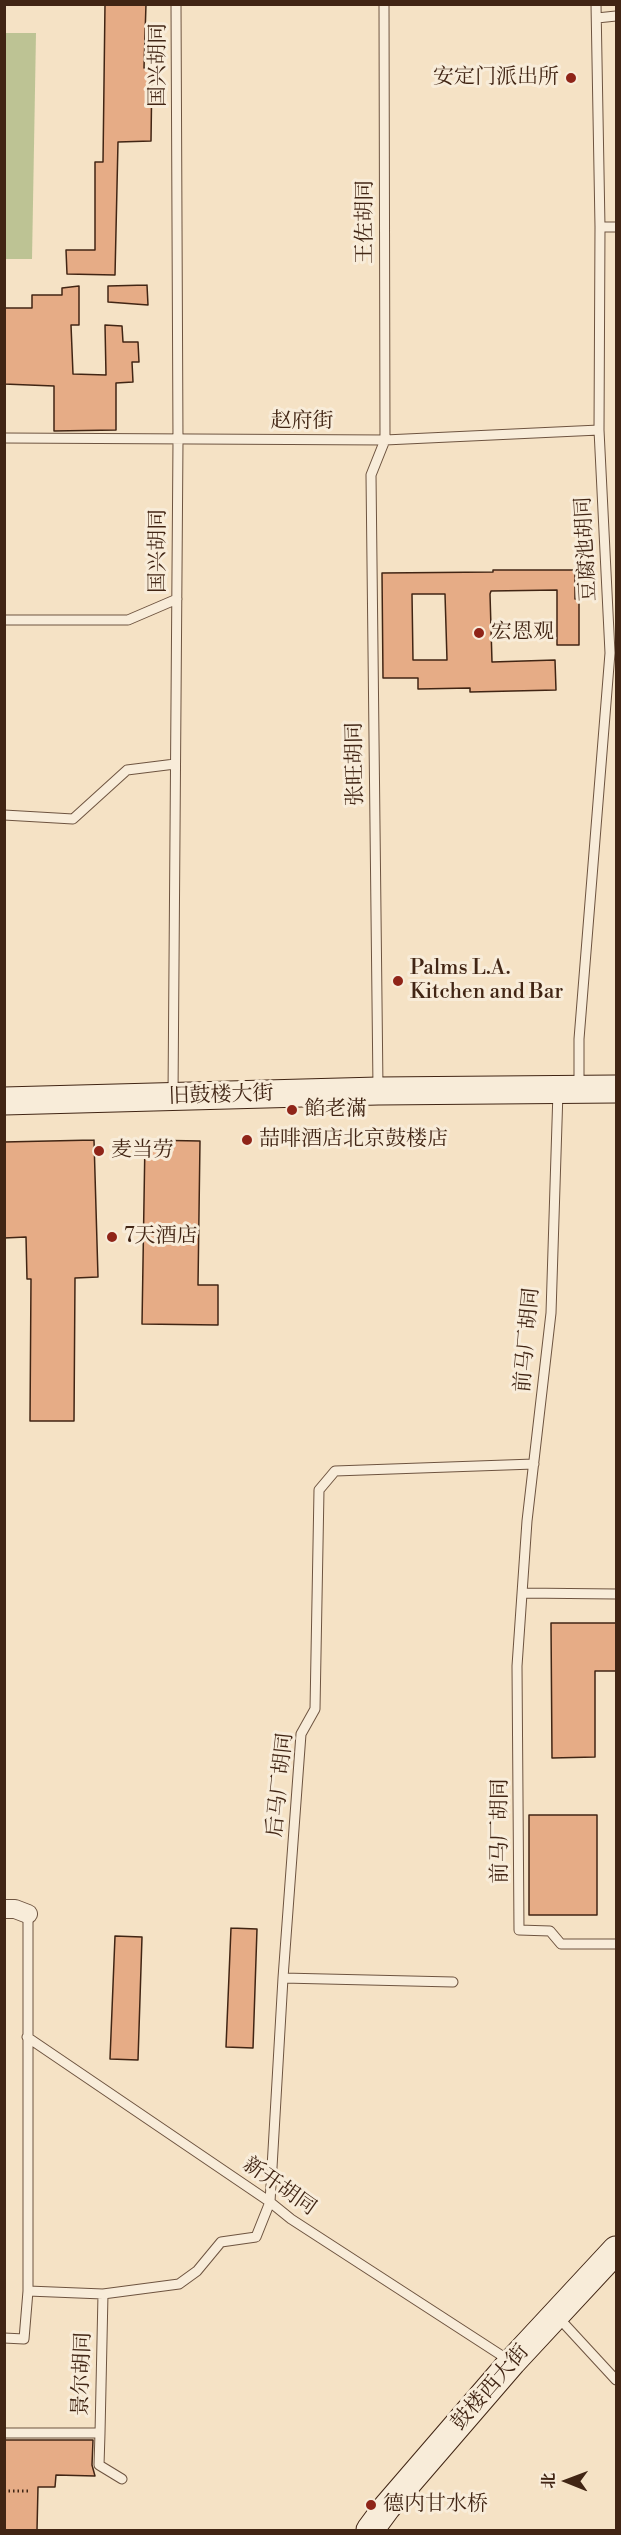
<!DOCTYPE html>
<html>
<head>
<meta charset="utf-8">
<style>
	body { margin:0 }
	#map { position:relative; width:621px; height:2535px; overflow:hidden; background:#f5e2c5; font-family:"Libre Bodoni","Noto Serif SC",serif }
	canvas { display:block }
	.frame { position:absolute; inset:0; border:6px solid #412514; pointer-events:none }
	.north { position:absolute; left:537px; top:2451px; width:60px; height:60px; -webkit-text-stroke:4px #f8ecd9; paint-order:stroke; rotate:271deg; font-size:16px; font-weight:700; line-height:24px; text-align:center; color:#412514 }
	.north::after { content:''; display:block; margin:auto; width:21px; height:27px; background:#412514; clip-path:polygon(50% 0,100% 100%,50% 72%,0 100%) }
</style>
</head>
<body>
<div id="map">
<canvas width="621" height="2535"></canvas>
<div class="frame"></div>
<div class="north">北</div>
</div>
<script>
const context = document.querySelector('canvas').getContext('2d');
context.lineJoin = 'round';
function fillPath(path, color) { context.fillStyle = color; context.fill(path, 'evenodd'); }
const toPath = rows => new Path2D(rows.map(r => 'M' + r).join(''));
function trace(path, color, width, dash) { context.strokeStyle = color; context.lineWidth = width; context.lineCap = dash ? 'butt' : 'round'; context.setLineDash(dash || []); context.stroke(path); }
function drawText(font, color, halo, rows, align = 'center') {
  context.font = font + ' "Libre Bodoni","Noto Serif SC",serif'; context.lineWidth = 6; context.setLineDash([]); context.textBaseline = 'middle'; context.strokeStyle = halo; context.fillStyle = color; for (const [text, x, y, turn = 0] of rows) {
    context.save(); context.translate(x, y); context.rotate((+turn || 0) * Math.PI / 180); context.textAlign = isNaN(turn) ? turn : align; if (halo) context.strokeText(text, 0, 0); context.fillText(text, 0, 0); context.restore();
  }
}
const green = toPath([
	[5,33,36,33,32,259,5,259]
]);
const building = toPath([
	[105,4,146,4,144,68,152,68,151,141,118,142,115,275,67,274,66,250,95,250,95,162,103,162,105,4],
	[147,285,148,305,108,302,108,286,147,285],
	[79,286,79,325,71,325,73,374,106,375,105,325,122,326,123,342,138,342,139,362,132,362,133,382,116,383,116,430,54,431,54,386,4,384,4,308,32,308,32,295,62,295,62,288,79,286],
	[493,570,575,570,575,599,579,599,579,645,557,645,557,590,491,591,490,594,492,662,555,660,556,690,470,692,470,688,418,689,418,678,383,678,382,573,493,572,493,570],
	[412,594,445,594,447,660,413,660,412,594],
	[94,1140,98,1277,75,1278,74,1421,30,1421,31,1279,27,1279,26,1237,4,1238,4,1142,94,1140],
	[145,1140,200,1141,198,1285,218,1285,218,1325,142,1324,145,1140],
	[551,1623,616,1623,616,1671,595,1671,595,1757,552,1758,551,1623],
	[529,1815,597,1815,597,1915,529,1915,529,1815],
	[231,1928,257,1929,253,2048,226,2047,231,1928],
	[115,1936,142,1937,138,2060,110,2059,115,1936],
	[4,2440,93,2440,92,2465,95,2476,56,2475,55,2487,38,2487,37,2530,4,2530,4,2440]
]);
const path = toPath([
	[4,2491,30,2491]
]);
const lane = toPath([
	[597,18,616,16],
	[600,227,616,227],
	[4,438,385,440,599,430],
	[4,620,128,620,177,599],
	[4,815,73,819,127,770,175,764],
	[579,1087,579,1039,610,653,599,430,600,227,596,4],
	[378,1088,371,475,385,440,384,4],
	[558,1091,551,1313,527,1521,517,1666,519,1930,550,1931,561,1944,616,1944],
	[173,1095,178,441,176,4],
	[522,1593,616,1594],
	[283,1978,453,1982],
	[27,2037,270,2202,291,2219,510,2361],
	[28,2291,103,2294,179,2284,197,2271,221,2242,256,2237,270,2202,283,1978,301,1734,315,1709,319,1490,335,1471,534,1464],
	[557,2316,616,2380],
	[4,2338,24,2339,28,2291,28,1914],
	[4,2433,100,2433,103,2294],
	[100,2433,99,2465,122,2479]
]);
const street = toPath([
	[4,1909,15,1909,28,1914]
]);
const secondary = toPath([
	[4,1101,378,1091,616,1089],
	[370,2530,387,2507,512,2362,616,2250]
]);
const markers = [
	[571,78,6,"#8f2418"],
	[479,633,6,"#8f2418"],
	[398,981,6,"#8f2418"],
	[292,1110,6,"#8f2418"],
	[247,1140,6,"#8f2418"],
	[99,1151,6,"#8f2418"],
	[112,1237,6,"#8f2418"],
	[371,2505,6,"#8f2418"]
];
const streetNames = [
	["国兴胡同",159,65,-90],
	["王佐胡同",366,222,-90],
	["赵府街",302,422],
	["豆腐池胡同",587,549,-93],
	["国兴胡同",159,551,-90],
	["张旺胡同",356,764,-91],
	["旧鼓楼大街",221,1096,-2],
	["前马厂胡同",528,1340,-85],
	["后马厂胡同",281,1785,-84],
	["前马厂胡同",501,1831,-90],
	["新开胡同",279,2187,35],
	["景尔胡同",83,2374,-88],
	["鼓楼西大街",491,2388,-49]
];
const poiNames = [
	["安定门派出所",559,78,"right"],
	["宏恩观",491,633],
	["Palms L.A.",410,969],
	["Kitchen and Bar",410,993],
	["餡老滿",304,1110],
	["喆啡酒店北京鼓楼店",259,1140],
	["麦当劳",111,1151],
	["7天酒店",124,1237],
	["德内甘水桥",383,2505]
];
fillPath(green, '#bdc394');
fillPath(building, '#e6ac86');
trace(building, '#412514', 1.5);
trace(lane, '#6e5440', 11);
trace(street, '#6e5440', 20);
trace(secondary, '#412514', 29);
trace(path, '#412514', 3, [1.5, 3]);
trace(lane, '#f8ecd9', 9);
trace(street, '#f8ecd9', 18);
trace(secondary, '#f8ecd9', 27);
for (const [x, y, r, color] of markers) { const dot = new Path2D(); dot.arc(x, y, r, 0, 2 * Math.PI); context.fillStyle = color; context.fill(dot); trace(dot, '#f8ecd9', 2); }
drawText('21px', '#412514', '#f8ecd9', streetNames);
drawText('21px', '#412514', '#f8ecd9', poiNames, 'left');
</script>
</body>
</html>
